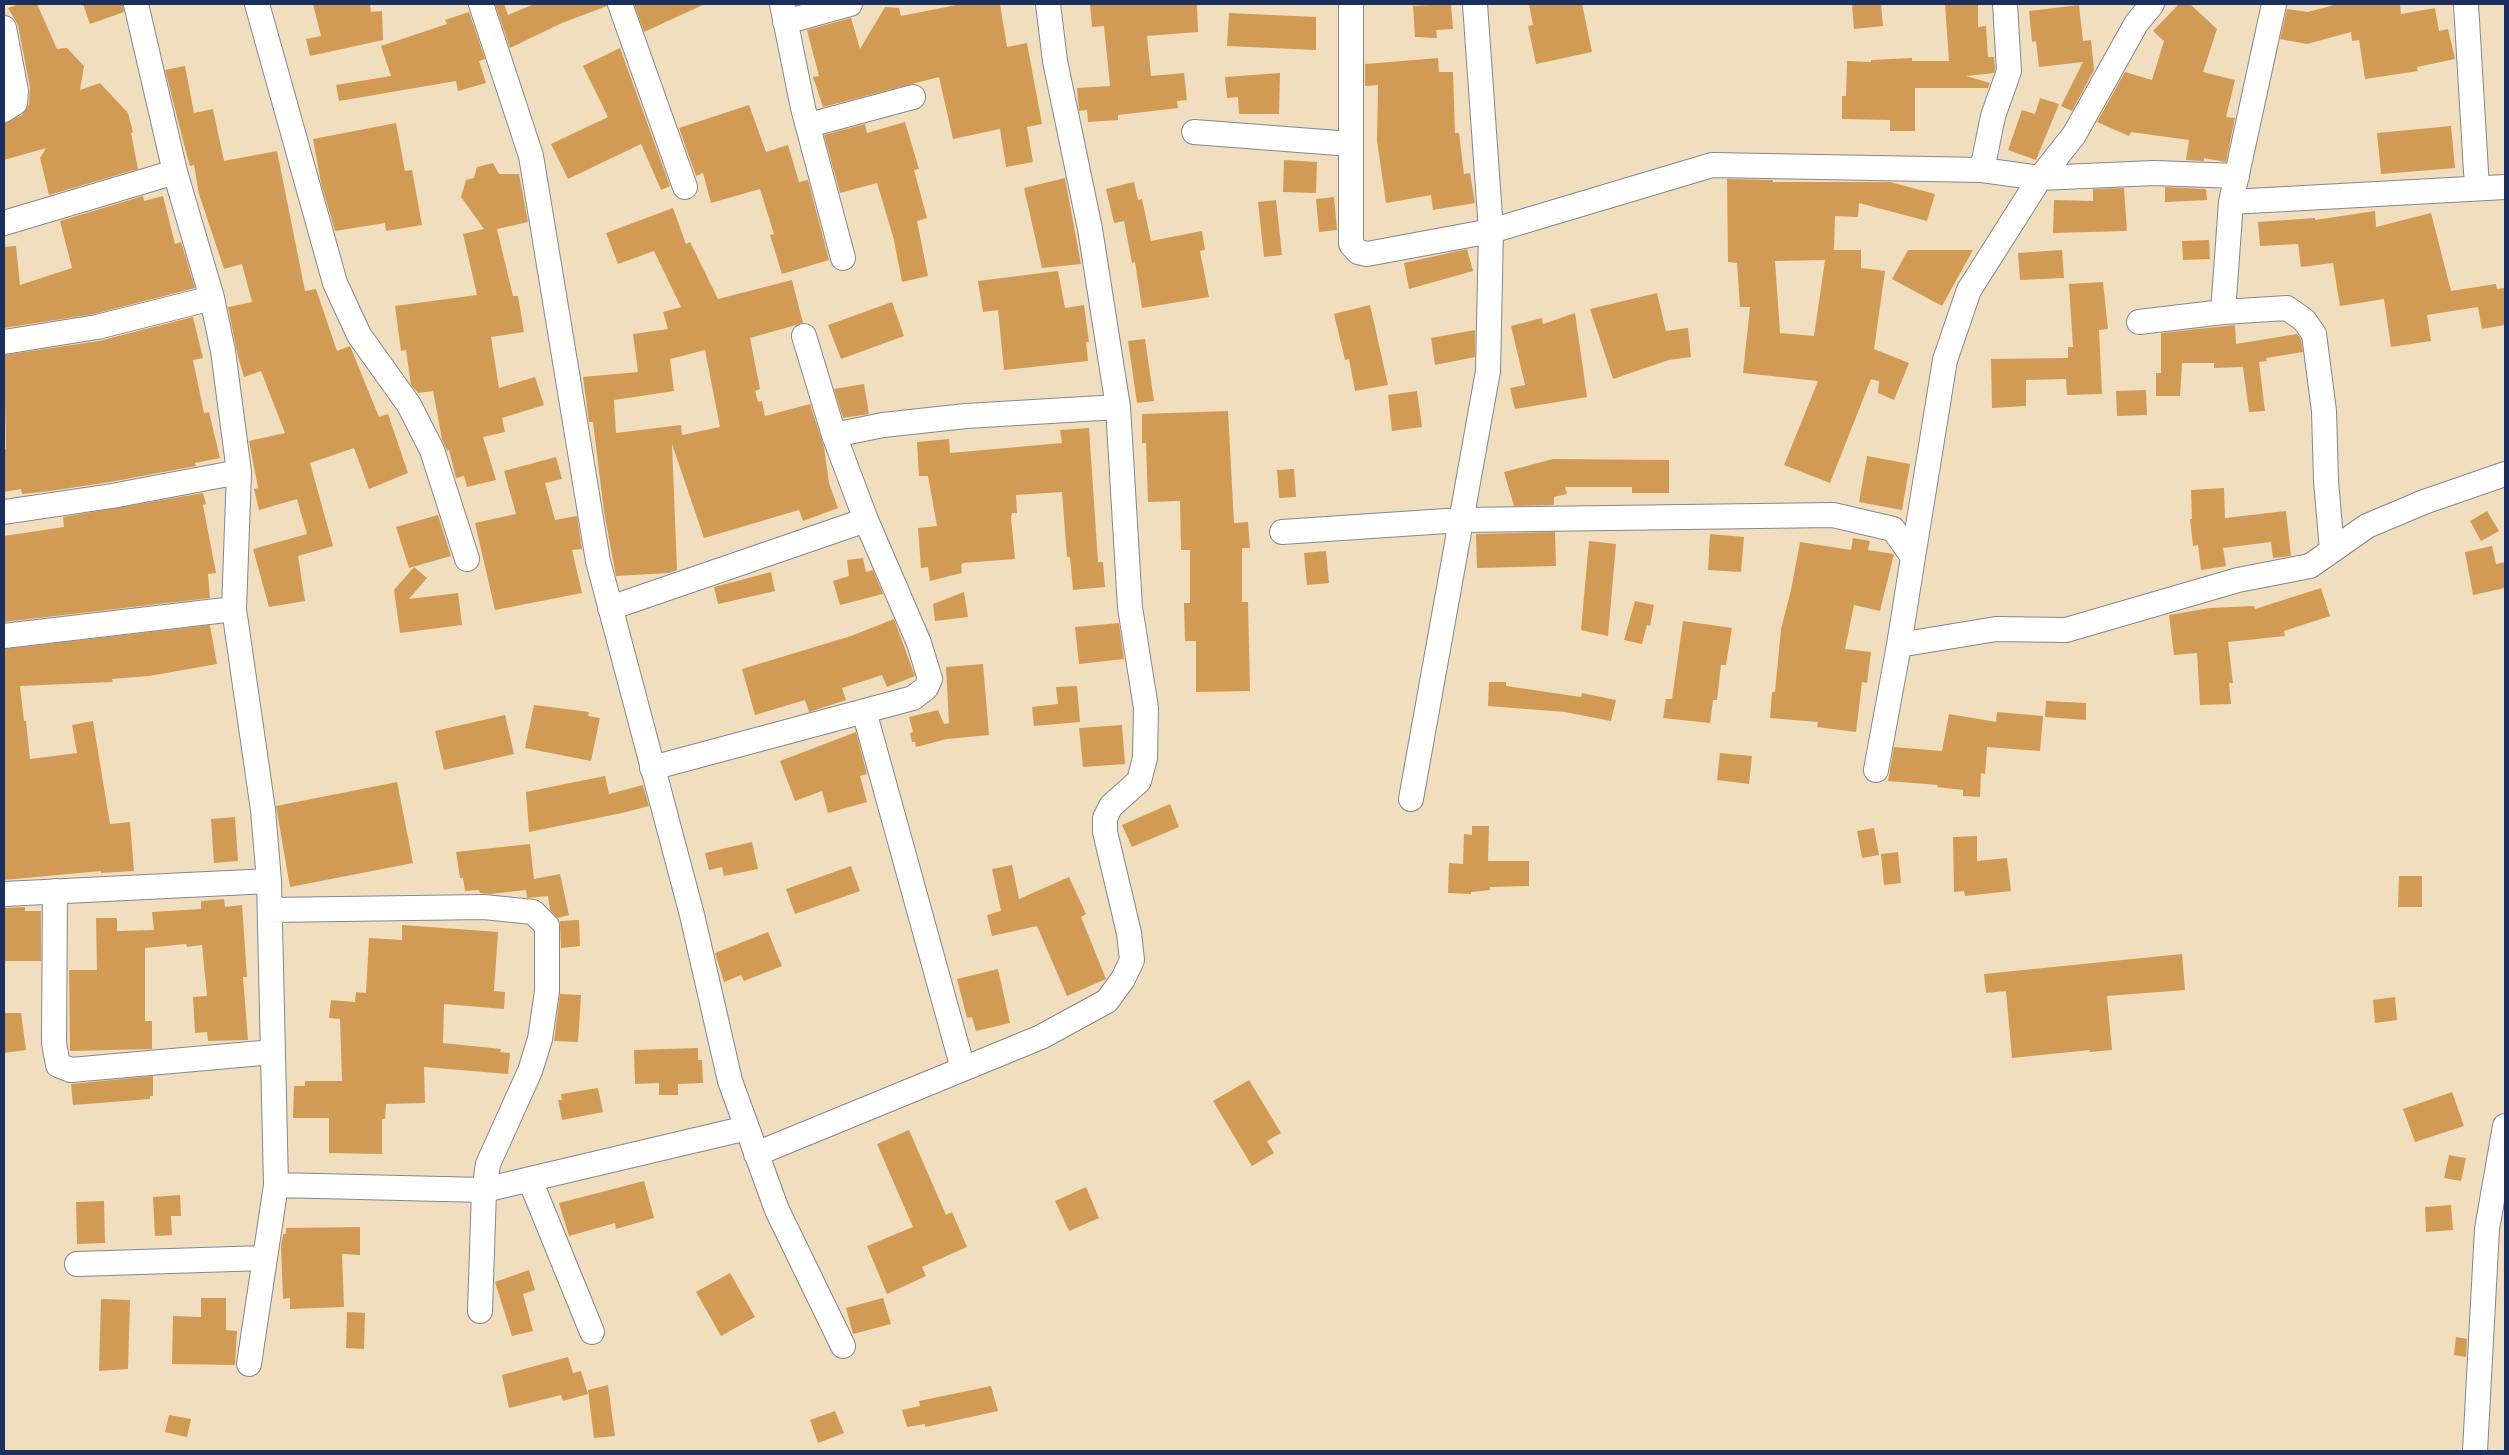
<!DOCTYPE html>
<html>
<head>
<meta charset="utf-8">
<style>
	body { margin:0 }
	#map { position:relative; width:2509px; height:1455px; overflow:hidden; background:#f1debe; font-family:"IM FELL Double Pica",serif }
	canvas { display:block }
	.frame { position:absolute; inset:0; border:5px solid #1b2f5e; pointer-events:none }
</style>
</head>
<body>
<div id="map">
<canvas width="2509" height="1455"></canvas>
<div class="frame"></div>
</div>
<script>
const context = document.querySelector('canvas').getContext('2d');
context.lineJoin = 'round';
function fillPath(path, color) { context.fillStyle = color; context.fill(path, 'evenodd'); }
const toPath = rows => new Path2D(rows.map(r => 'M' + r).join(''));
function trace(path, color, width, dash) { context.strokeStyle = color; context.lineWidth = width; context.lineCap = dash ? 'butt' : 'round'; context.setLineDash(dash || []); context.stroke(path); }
const building = toPath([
	[19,4,37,4,57,49,67,48,84,66,80,90,100,83,128,113,133,132,131,133,138,169,49,195,40,158,46,148,4,160,4,124,22,115,29,104,30,88,18,25,8,8],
	[83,4,123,4,124,12,90,24],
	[313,4,370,4,371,12,382,11,383,40,310,56,306,39,321,36],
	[495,4,504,4,508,15,534,4,607,4,607,6,562,23,510,48],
	[634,4,705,4,644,32],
	[962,4,1000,4,1007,47,1027,43,1042,124,1027,127,1033,162,1006,167,1000,129,953,139,939,77,823,107,813,77,819,76,807,30,851,18,860,49,885,7,899,8,901,16],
	[1090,4,1197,4,1198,32,1147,36,1151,76,1184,73,1187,100,1177,101,1178,108,1118,115,1118,120,1088,122,1087,110,1079,111,1077,88,1110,86,1104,26,1092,27],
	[1451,4,1453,29,1436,30,1437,38,1415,37,1413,6],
	[1529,4,1582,4,1592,52,1536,64,1528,26,1533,25],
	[1852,4,1881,4,1883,26,1854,29],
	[1945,4,1978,4,1978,27,1986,26,1988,57,1994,57,1995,69,1994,73,1966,76,1990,83,1988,88,1915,88,1915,131,1890,131,1890,120,1842,119,1842,96,1846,96,1847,61,1871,62,1871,60,1912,58,1912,61,1949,61],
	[2179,4,2190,4,2217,29,2203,72,2235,80,2226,117,2235,118,2226,162,2204,158,2204,161,2186,160,2189,140,2131,132,2129,136,2097,122,2125,72,2152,80,2164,41,2153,31],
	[2338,4,2400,4,2401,14,2435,8,2439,31,2448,29,2455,59,2417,67,2418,71,2365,79,2359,40,2352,41,2351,32,2307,44,2280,39,2287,9,2308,12],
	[2079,5,2083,41,2091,40,2094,70,2072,111,2061,106,2083,62,2039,67,2036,41,2032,42,2029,11],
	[469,12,485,59,479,61,486,83,458,91,456,81,339,101,336,85,391,76,381,46,447,24,445,20],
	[1229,13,1316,17,1316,50,1227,46],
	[620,48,670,186,661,190,641,144,568,179,551,144,608,117,583,66],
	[1438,58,1439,72,1453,72,1455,133,1459,133,1464,174,1470,173,1475,203,1433,210,1431,195,1386,203,1377,141,1378,85,1365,86,1365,64],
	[185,66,194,113,213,109,224,161,277,151,305,291,316,289,337,351,350,346,379,417,388,414,408,473,369,489,354,448,310,463,333,546,298,556,305,601,269,607,253,549,307,534,297,499,259,510,254,489,258,488,249,441,285,433,261,371,244,377,238,357,228,307,252,302,242,264,224,269,199,194,194,165,190,166,186,152,165,70],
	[1280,73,1279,114,1239,114,1238,97,1227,98,1225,77],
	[2040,98,2059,104,2036,160,2008,150,2022,110,2035,114],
	[749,105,766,152,788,145,799,182,808,180,829,260,782,274,770,235,774,234,760,189,711,203,703,173,696,176,679,128],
	[905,122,919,169,914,170,927,218,917,221,928,276,902,282,894,240,877,183,840,193,824,135,865,124,867,133],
	[396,123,405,171,412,170,422,225,386,231,385,223,335,231,321,183,313,139],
	[2451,126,2455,168,2381,174,2377,133],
	[1284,160,1317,162,1316,193,1283,192],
	[493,163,499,174,519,174,528,222,497,229,513,296,518,296,524,332,491,337,499,388,535,377,544,405,502,418,505,432,483,437,496,480,467,487,464,476,456,478,449,450,447,451,442,439,433,391,418,393,411,385,406,350,401,351,395,306,477,295,463,234,484,229,461,197,466,180,474,178,477,167],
	[1065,178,1081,264,1042,268,1024,188],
	[1727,179,1773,180,1773,182,1890,182,1935,194,1927,221,1859,203,1858,217,1835,216,1834,250,1861,250,1861,268,1885,271,1874,349,1909,363,1894,400,1878,393,1879,381,1871,379,1830,483,1784,465,1818,381,1743,373,1750,307,1740,307,1737,263,1728,262],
	[1825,260,1814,336,1780,333,1775,261],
	[1134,182,1138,200,1142,199,1151,241,1202,231,1205,250,1200,251,1209,297,1142,308,1135,262,1132,263,1124,221,1114,223,1106,189],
	[2165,187,2206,189,2207,200,2165,202],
	[2124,188,2127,231,2053,233,2054,200,2093,201,2093,189],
	[143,196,144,201,163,196,175,244,181,242,195,288,94,314,4,328,4,247,16,246,20,285,72,268,60,221],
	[1334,197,1337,230,1319,232,1316,199],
	[1276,200,1282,255,1264,257,1258,202],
	[673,208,686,244,690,242,718,299,792,280,803,323,750,338,760,389,755,391,758,402,762,401,765,416,810,404,824,447,829,483,838,508,803,521,799,510,704,538,672,444,677,570,669,573,616,576,604,512,593,422,589,422,583,377,638,372,633,334,668,329,663,312,681,307,654,251,618,264,606,233],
	[705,350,720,427,682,435,681,425,616,433,614,400,674,391,670,359],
	[2375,211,2376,227,2431,213,2451,291,2496,284,2497,289,2505,288,2505,325,2482,329,2478,307,2427,315,2431,341,2391,347,2384,299,2340,306,2333,263,2301,267,2298,244,2260,246,2258,222,2315,218,2315,220],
	[2209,240,2210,259,2183,260,2182,241],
	[1467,249,1473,271,1409,289,1404,263],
	[1908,250,1973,250,1942,306,1892,279],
	[2062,250,2064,278,2020,280,2018,253],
	[1058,271,1065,308,1084,305,1089,342,1086,342,1088,361,1004,370,998,310,983,312,978,281],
	[2103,282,2108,329,2099,330,2102,394,2067,395,2066,379,2026,380,2026,406,1992,408,1991,359,2068,358,2068,347,2073,347,2069,284],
	[1657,293,1666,331,1688,328,1691,357,1669,360,1613,379,1590,309],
	[892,302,904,336,841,359,828,325],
	[1370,305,1388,385,1355,391,1349,359,1345,360,1334,314],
	[1575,313,1587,397,1515,409,1510,388,1525,385,1511,326,1542,318,1543,324],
	[193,317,203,358,193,360,204,413,209,412,220,458,195,463,196,466,110,482,50,491,22,494,21,489,4,492,4,449,6,449,4,355,99,341],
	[2235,325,2236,344,2297,334,2301,339,2303,352,2266,358,2267,361,2259,362,2265,411,2249,412,2243,367,2214,368,2214,363,2182,363,2180,396,2156,396,2156,373,2161,373,2161,333],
	[1475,330,1475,357,1435,365,1431,338],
	[1145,339,1154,401,1137,403,1128,341],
	[864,384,869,414,843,418,834,389],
	[2146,390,2147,415,2117,416,2116,391],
	[1417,391,1422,427,1392,431,1388,395],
	[1228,411,1234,523,1248,522,1250,548,1242,548,1242,602,1248,602,1250,691,1196,692,1196,641,1185,641,1184,603,1190,603,1190,550,1181,550,1180,501,1148,502,1146,443,1142,443,1142,414],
	[1089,428,1098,562,1103,562,1105,587,1073,590,1070,557,1067,557,1062,492,1016,495,1017,513,1012,513,1011,518,1015,559,963,563,961,565,962,573,930,581,928,567,921,568,918,528,937,526,928,476,919,476,917,442,949,439,950,453,1062,443,1060,430],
	[1867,456,1910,464,1902,510,1859,502],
	[556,457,562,479,545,483,555,520,577,516,582,549,572,550,582,593,495,610,475,523,516,514,504,471],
	[1553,459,1669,460,1669,493,1632,493,1632,487,1565,487,1567,494,1554,497,1554,505,1514,506,1504,472],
	[1294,469,1296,497,1279,498,1277,470],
	[2224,488,2225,518,2286,511,2291,556,2273,558,2271,542,2223,548,2226,566,2201,570,2198,545,2193,546,2190,519,2192,519,2191,490],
	[203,493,206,504,203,505,216,573,208,574,210,598,4,622,4,536,64,527,63,517],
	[2487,511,2499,531,2481,541,2470,521],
	[438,515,451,556,409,568,396,527],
	[1555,532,1556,566,1477,568,1476,534],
	[1710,534,1744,537,1741,572,1708,570],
	[1853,538,1870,541,1868,550,1894,554,1880,611,1854,605,1845,649,1871,652,1867,683,1862,682,1856,732,1817,727,1818,722,1770,718,1772,692,1775,692,1781,629,1791,590,1800,542,1851,550],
	[1589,541,1616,544,1608,636,1581,630],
	[2492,546,2496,564,2505,562,2505,588,2473,595,2465,552],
	[1326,551,1329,583,1307,585,1304,553],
	[863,558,866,572,873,570,883,594,840,605,833,581,849,576,847,560],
	[414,567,427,578,409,599,458,593,462,625,400,633,394,590],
	[771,572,775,591,718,604,714,587],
	[2321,588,2330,616,2284,631,2285,636,2228,642,2233,683,2229,683,2231,704,2200,705,2197,653,2174,655,2169,615,2210,608,2254,606,2255,609],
	[964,592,968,617,935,621,933,604],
	[1635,601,1654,605,1650,626,1647,625,1642,644,1624,640],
	[894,619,915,676,887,687,882,675,842,688,846,700,809,712,805,700,755,715,742,669,851,636],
	[1683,621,1732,628,1726,665,1721,665,1717,700,1713,700,1710,723,1663,718,1666,699,1672,699],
	[1119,623,1124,659,1079,664,1075,627],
	[211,625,210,626,217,664,149,676,112,679,113,682,20,686,24,721,26,721,30,759,77,753,72,725,93,721,110,824,130,822,134,871,101,873,101,871,4,880,4,649],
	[983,664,989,735,947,739,916,747,915,742,912,742,910,733,913,732,909,717,938,710,944,724,949,723,946,667],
	[1489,682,1506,682,1506,686,1581,697,1582,693,1616,700,1611,721,1565,712,1488,706],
	[1077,686,1080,722,1034,726,1032,707,1058,704,1056,687],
	[2046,701,2086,703,2086,720,2045,717],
	[534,705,589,712,588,716,600,718,591,761,525,748],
	[1997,712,2043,716,2040,751,1987,747,1985,774,1981,773,1980,797,1963,796,1963,790,1937,787,1938,785,1888,781,1894,747,1942,751,1949,714,1996,722],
	[505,715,514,754,444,770,435,731],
	[1122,725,1125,764,1083,767,1079,728],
	[856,732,867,774,860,776,867,802,828,813,822,791,795,801,780,761],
	[1720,753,1752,756,1749,784,1717,780],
	[605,776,609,794,643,785,649,806,622,813,529,832,526,792],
	[397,782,413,863,290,887,276,806],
	[1170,804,1179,827,1132,847,1122,825],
	[235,817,238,861,214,863,211,819],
	[1472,826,1489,826,1488,861,1529,861,1529,886,1490,887,1490,890,1471,892,1471,894,1448,893,1449,863,1463,864,1464,834,1472,835],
	[1874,828,1879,855,1862,858,1857,831],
	[1977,836,1977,861,2007,858,2011,891,1965,896,1964,891,1954,892,1953,837],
	[752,842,758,869,724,876,722,867,709,870,705,853],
	[530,844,534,879,560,874,569,915,558,918,550,910,548,896,527,898,526,890,490,894,480,893,479,890,465,891,463,878,460,878,456,852],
	[1898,852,1901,883,1884,885,1881,854],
	[1012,865,1019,899,1069,877,1086,914,1081,917,1106,979,1067,996,1037,926,992,936,987,915,1001,911,992,869],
	[851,866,860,891,795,914,786,889],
	[2399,876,2422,876,2422,907,2398,907],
	[224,899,225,907,242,905,247,977,243,977,248,1040,208,1041,207,1032,195,1033,193,997,207,996,202,945,187,947,186,944,145,948,145,1021,152,1021,152,1049,70,1051,69,970,97,970,96,918,117,918,117,931,154,930,152,912,201,909,201,901],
	[25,907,25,911,41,911,41,961,4,961,4,908],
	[579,920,580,946,561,948,560,921],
	[402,925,498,932,494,991,505,992,504,1009,444,1004,443,1043,501,1049,500,1052,510,1053,508,1074,424,1067,425,1103,386,1104,385,1119,382,1119,382,1154,329,1153,329,1118,293,1118,294,1086,305,1086,305,1081,342,1081,340,1019,329,1018,331,1000,355,1002,356,992,366,993,369,938,402,940],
	[768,932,782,966,744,981,741,975,724,982,715,953],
	[2182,954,2185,990,2107,996,2112,1050,2090,1052,2090,1050,2012,1058,2006,991,1986,993,1984,974],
	[998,969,1010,1023,976,1031,972,1017,967,1018,957,979],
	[560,994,581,995,578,1042,554,1041],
	[2395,997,2397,1020,2375,1023,2373,1000],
	[4,1013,21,1013,26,1050,4,1053],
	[698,1048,698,1060,702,1060,703,1083,678,1084,678,1095,659,1095,659,1083,635,1084,634,1050],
	[153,1076,153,1096,150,1096,150,1099,73,1105,71,1084],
	[1249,1080,1281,1133,1267,1141,1274,1153,1252,1166,1213,1101],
	[598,1088,603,1112,562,1120,558,1100,562,1100,561,1094],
	[2452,1092,2464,1126,2415,1142,2403,1109],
	[909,1130,946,1215,952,1212,967,1247,922,1267,926,1276,887,1294,867,1246,913,1227,877,1144],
	[2449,1155,2466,1158,2461,1181,2444,1178],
	[644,1181,654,1218,616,1229,615,1223,569,1236,559,1203],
	[1086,1187,1099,1218,1069,1231,1055,1201],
	[180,1195,181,1216,171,1216,172,1235,155,1236,153,1197],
	[104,1201,105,1243,77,1244,76,1202],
	[2451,1205,2453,1230,2426,1232,2425,1207],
	[360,1227,360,1255,342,1254,344,1307,290,1309,290,1298,283,1299,281,1246,283,1234,286,1234,286,1228],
	[529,1270,535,1290,523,1294,533,1331,512,1336,495,1282],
	[730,1273,755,1317,721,1336,696,1292],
	[201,1298,226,1298,226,1330,237,1331,235,1365,172,1364,173,1316,201,1317],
	[883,1298,891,1324,853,1334,846,1308],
	[101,1299,130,1300,128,1369,99,1371],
	[347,1312,365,1313,364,1349,346,1348],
	[2456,1337,2467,1339,2466,1357,2454,1355],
	[568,1357,573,1373,581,1371,588,1394,563,1401,561,1395,509,1408,502,1375],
	[608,1385,615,1436,594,1438,588,1390],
	[991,1386,998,1411,925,1427,925,1424,907,1427,902,1410,920,1406,919,1401],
	[835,1411,844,1433,818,1443,810,1420],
	[169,1415,191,1419,187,1437,165,1432]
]);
const minor = toPath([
	[136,4,175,172,212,298,223,351,239,472,234,609,263,810,269,881,276,1185,249,1364],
	[257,4,335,283,359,335,409,405,432,450,467,559],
	[481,4,531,156,598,561,692,915,730,1081,777,1210,843,1346],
	[620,4,685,187],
	[782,4,803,108,843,258],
	[1351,4,1351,244,1358,252,1367,254,1491,231,1712,165,1982,170,2040,178,2154,173,2237,176],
	[2466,4,2477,188],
	[785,22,850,4],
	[4,28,16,91,15,103,4,110],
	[809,125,913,97],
	[1194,132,1351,144],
	[1982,170,1993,116,2009,71,2005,4],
	[2231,202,2505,187],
	[4,223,175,172],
	[2223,312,2287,308,2304,320,2314,334,2324,411,2326,481,2332,550],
	[2139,322,2223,312,2231,202,2274,4],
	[4,342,97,327,212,298],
	[834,435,883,425,966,416,1118,407],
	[4,512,112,496,239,472],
	[1282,532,1461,520,1833,515,1893,529,1913,557,1899,645,1996,629,2066,630,2238,580,2310,566,2367,526,2424,502,2505,474],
	[1913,557,1945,360,1969,290,2040,178,2074,135,2136,24,2152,4],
	[610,608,866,520],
	[4,636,234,609],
	[864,711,963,1069],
	[652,768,913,698,926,688,930,679,919,643,866,520,834,435,804,336],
	[1876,770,1899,645],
	[1411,799,1488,371,1491,231,1475,4],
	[55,891,54,1043,58,1065,71,1070,273,1052],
	[4,894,269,881],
	[270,910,484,907,533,912,547,926,547,991,540,1039,530,1071,488,1164,484,1190,480,1311],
	[756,1154,1041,1037,1107,1001,1123,979,1132,960,1129,933,1105,832,1105,818,1111,806,1139,781,1145,758,1146,708,1130,607,1118,407,1090,229,1055,61,1048,4],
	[530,1180,592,1332],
	[276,1185,484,1190,747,1128],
	[77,1264,265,1258],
	[2475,1451,2487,1229,2505,1126]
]);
fillPath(building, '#d29b55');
trace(minor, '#86868e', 26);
trace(minor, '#fff', 24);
</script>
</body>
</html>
